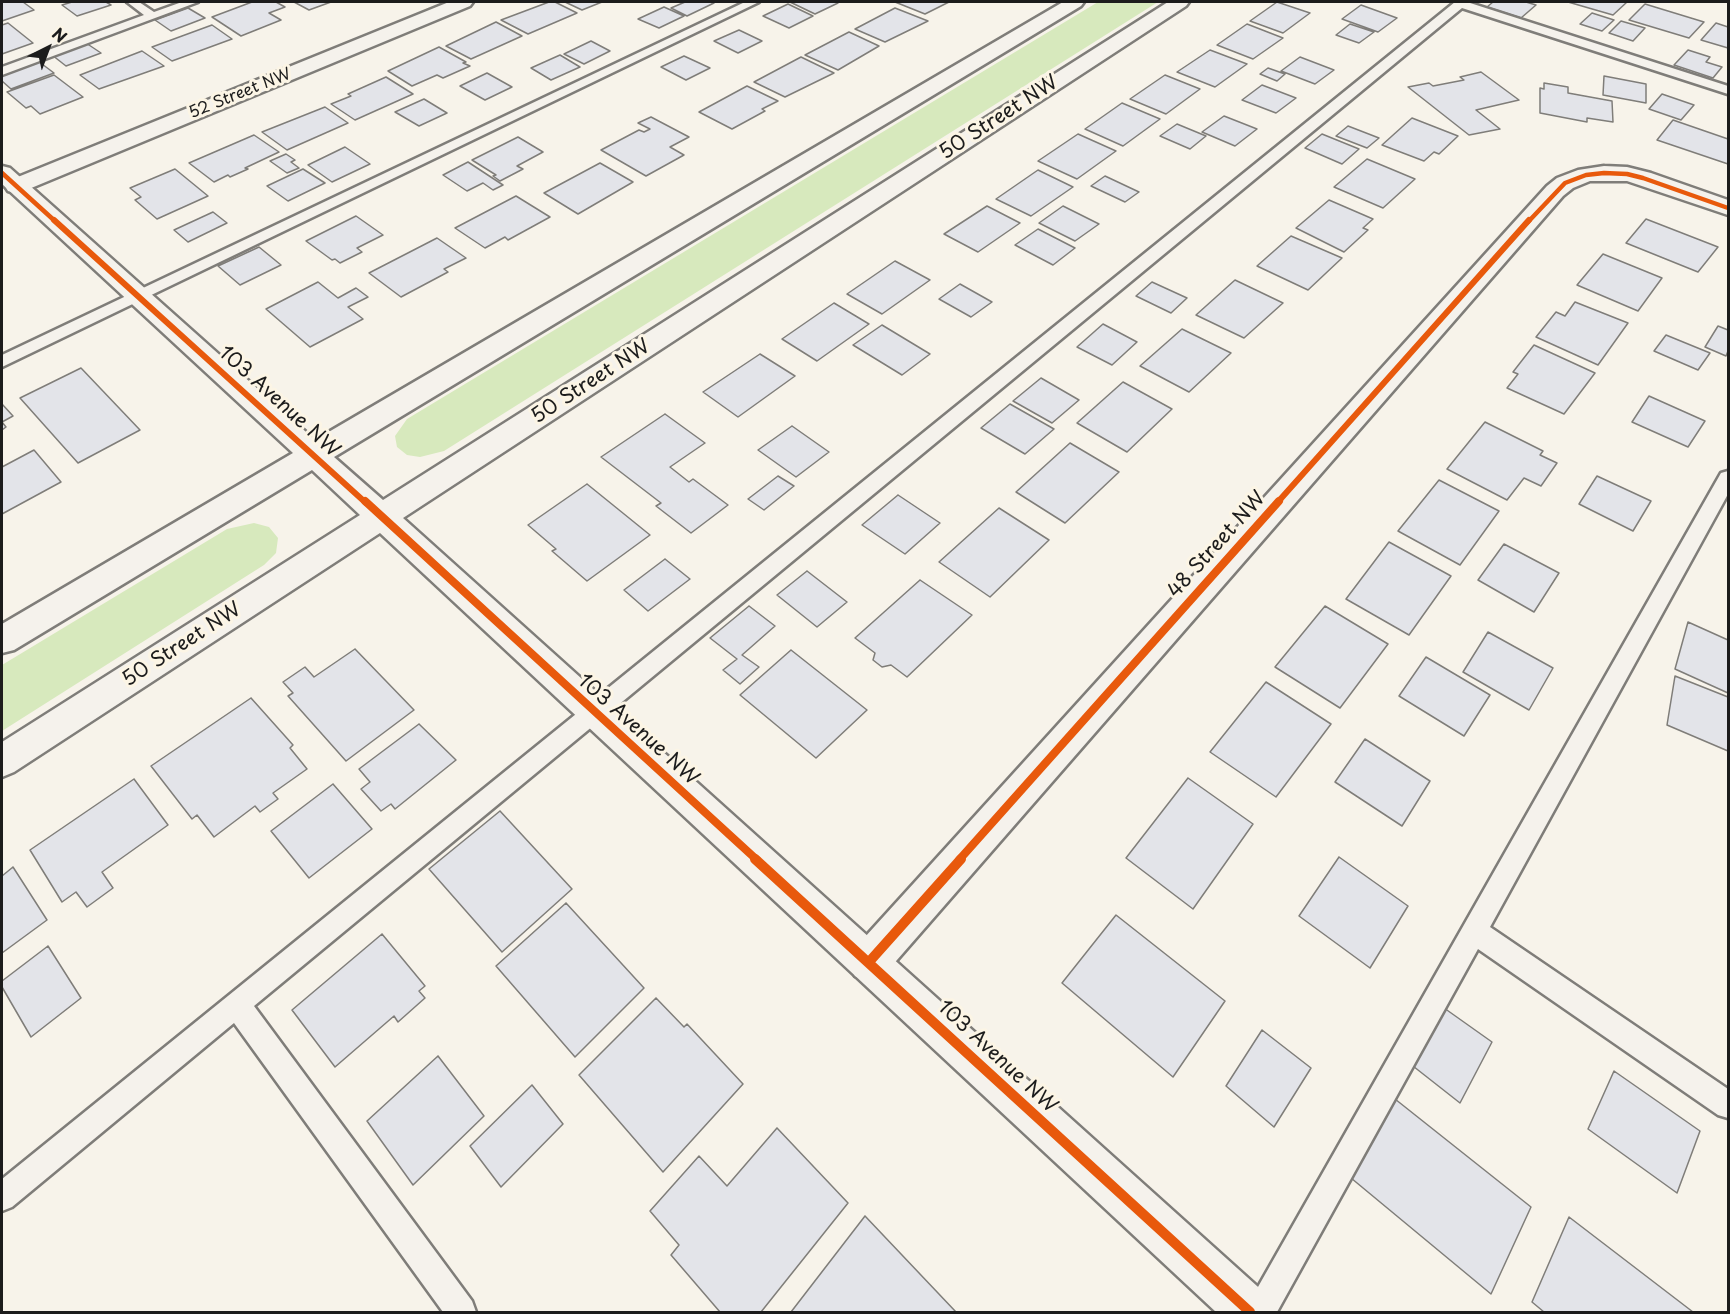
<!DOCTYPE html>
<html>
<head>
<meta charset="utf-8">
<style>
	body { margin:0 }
	#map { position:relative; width:1730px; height:1314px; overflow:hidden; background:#f7f3ea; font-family:"Playpen Sans",sans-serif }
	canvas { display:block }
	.frame { position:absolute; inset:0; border:3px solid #1c1c1c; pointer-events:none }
	.north { position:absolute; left:18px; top:18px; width:60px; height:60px; -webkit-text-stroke:4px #fcf5e5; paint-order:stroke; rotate:42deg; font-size:16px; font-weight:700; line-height:24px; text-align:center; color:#1c1c1c }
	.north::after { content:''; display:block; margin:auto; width:21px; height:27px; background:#1c1c1c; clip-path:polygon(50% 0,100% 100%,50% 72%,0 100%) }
</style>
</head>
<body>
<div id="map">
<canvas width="1730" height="1314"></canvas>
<div class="frame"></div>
<div class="north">N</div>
</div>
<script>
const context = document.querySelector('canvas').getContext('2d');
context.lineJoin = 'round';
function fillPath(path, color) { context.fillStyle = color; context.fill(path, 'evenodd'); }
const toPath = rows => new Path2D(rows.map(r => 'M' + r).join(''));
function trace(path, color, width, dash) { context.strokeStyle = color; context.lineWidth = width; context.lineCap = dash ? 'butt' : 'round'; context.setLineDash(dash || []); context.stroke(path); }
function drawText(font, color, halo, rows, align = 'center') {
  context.font = font + ' "Playpen Sans",sans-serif'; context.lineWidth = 6; context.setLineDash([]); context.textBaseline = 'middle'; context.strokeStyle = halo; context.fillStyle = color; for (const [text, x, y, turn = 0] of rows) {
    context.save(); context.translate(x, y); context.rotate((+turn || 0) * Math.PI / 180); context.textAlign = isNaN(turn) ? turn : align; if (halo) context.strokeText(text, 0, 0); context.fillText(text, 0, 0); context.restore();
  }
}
const green = toPath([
	[1098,2,1158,2,444,451,420,457,407,455,397,447,395,436,407,419],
	[254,523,269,527,278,538,276,553,264,565,2,731,2,665,227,529]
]);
const building = toPath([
	[2,2,23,2,34,10,2,21,2,2],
	[72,2,106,2,111,5,77,16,62,5,72,2],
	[252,2,276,2,285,7,269,13,281,20,241,36,212,17,252,2],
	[294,2,331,2,309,10,294,2],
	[549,2,555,2,577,13,528,34,501,20,549,2],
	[565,2,602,2,582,10,565,2],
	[685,2,710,2,714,3,687,16,671,8,685,2],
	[790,2,836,2,838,3,815,14,790,2],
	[895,2,949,2,925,14,895,2],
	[1277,2,1310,13,1283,33,1250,21,1277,2],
	[1493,2,1526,2,1536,5,1521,18,1487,7,1493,2],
	[1568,2,1627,2,1613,15,1568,2],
	[788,4,813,16,789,28,763,16,788,4],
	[1645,4,1704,22,1689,38,1629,20,1645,4],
	[1361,5,1397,18,1378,32,1342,19,1361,5],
	[664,7,684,16,659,28,638,19,664,7],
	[188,8,205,18,171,31,155,20,188,8],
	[895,8,928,21,885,42,855,29,895,8],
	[1592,13,1614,20,1602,31,1580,24,1592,13],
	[1621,21,1645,28,1633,41,1609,33,1621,21],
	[496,22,522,36,471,59,446,46,496,22],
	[8,23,33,43,2,54,2,25,8,23],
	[1716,23,1728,27,1728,48,1701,40,1716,23],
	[1247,24,1283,38,1253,59,1217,45,1247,24],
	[1350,24,1374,32,1359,43,1336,35,1350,24],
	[212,25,232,39,172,61,152,47,212,25],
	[739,30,762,41,738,53,714,41,739,30],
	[849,32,879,46,838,70,805,55,849,32],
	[591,41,610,51,584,64,564,54,591,41],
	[86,43,101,53,66,66,52,55,86,43],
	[439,47,466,62,463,63,470,66,443,78,437,75,412,86,388,71,439,47],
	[1210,50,1247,64,1215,87,1177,72,1210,50],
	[1688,50,1710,57,1706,62,1722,67,1713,78,1674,65,1688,50],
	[142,51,164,66,99,89,80,75,142,51],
	[560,55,580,67,551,80,531,68,560,55],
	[684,56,710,68,686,80,661,67,684,56],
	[801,57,834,73,785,97,754,82,801,57],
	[1300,57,1334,70,1315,84,1281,71,1300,57],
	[38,61,54,73,11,89,2,81,2,75,38,61],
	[1268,68,1285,74,1277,81,1260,74,1268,68],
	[1481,72,1519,100,1476,110,1500,129,1469,135,1408,87,1429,83,1433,86,1464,80,1460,77,1481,72],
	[487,73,512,87,485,100,460,86,487,73],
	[54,75,83,97,40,114,31,106,26,108,7,92,54,75],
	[1165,75,1200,89,1166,114,1130,99,1165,75],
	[1604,76,1646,84,1646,103,1603,95,1604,76],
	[386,77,413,94,355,120,331,104,351,96,348,94,386,77],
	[1544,83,1568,87,1568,93,1612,101,1613,122,1587,118,1587,122,1540,113,1540,88,1544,89,1544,83],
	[1262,85,1296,98,1276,113,1242,100,1262,85],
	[747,86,778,101,762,109,765,111,732,129,699,112,747,86],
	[1662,94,1694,105,1681,120,1649,109,1662,94],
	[424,99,447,113,419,126,395,112,424,99],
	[1122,103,1160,119,1123,146,1085,129,1122,103],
	[325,107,348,123,287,150,262,132,325,107],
	[1224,116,1257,129,1235,146,1202,132,1224,116],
	[651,117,689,137,670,147,684,155,646,176,601,150,639,130,644,132,650,129,638,123,651,117],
	[1412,118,1458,136,1439,154,1434,152,1424,161,1382,145,1412,118],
	[1673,120,1728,139,1728,164,1657,140,1673,120],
	[1177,124,1206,136,1190,149,1160,136,1177,124],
	[1348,126,1379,138,1367,148,1336,136,1348,126],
	[1078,134,1116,151,1077,179,1038,161,1078,134],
	[1322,134,1359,149,1342,164,1305,148,1322,134],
	[254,135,279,152,245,168,248,169,230,177,228,175,214,182,189,163,254,135],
	[518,137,543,152,517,166,523,169,500,181,493,176,496,175,472,160,518,137],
	[345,147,370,164,332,182,308,165,345,147],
	[286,154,295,160,291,162,299,168,287,173,270,161,286,154],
	[1367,159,1415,179,1383,208,1334,187,1367,159],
	[468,162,503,185,493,190,483,183,467,191,443,175,468,162],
	[600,163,633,182,578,214,544,193,600,163],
	[175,169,208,196,157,219,135,200,141,197,130,188,175,169],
	[303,169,325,183,288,201,267,186,303,169],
	[1038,170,1073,187,1031,216,996,199,1038,170],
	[1105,176,1139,192,1125,202,1091,186,1105,176],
	[516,196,550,217,508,240,505,237,485,248,455,228,516,196],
	[1329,200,1373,219,1363,228,1368,230,1344,252,1296,228,1329,200],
	[987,206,1020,223,978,252,944,234,987,206],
	[1063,206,1099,224,1075,241,1039,223,1063,206],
	[213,212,227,223,188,242,174,230,213,212],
	[356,216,383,235,357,248,362,252,340,263,335,259,332,260,306,241,356,216],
	[1646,219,1718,247,1698,272,1626,243,1646,219],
	[1038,229,1075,248,1053,265,1015,245,1038,229],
	[1291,236,1342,258,1308,290,1257,266,1291,236],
	[437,238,466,258,444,269,448,272,401,297,369,273,437,238],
	[259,247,281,265,240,285,218,266,259,247],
	[1603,254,1662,278,1638,311,1577,285,1603,254],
	[895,261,930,280,882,314,847,294,895,261],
	[1235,280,1283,303,1244,338,1196,315,1235,280],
	[318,282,338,298,356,288,368,297,348,307,363,319,310,347,266,309,318,282],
	[1152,282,1187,298,1171,313,1136,296,1152,282],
	[960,284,992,302,971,317,939,299,960,284],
	[1575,302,1628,323,1598,365,1536,337,1556,312,1565,316,1575,302],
	[834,303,869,324,817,361,782,339,834,303],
	[1103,324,1137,342,1112,365,1077,347,1103,324],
	[882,325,930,354,902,375,853,345,882,325],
	[1718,326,1728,330,1728,351,1726,356,1705,347,1718,326],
	[1182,329,1231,353,1189,392,1140,366,1182,329],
	[1666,335,1710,353,1698,370,1654,351,1666,335],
	[1534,345,1595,373,1564,414,1507,388,1518,374,1513,372,1534,345],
	[760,354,795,376,738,417,703,392,760,354],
	[81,368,140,430,78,463,20,398,81,368],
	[1041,378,1079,400,1052,423,1013,401,1041,378],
	[1123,382,1172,409,1127,452,1077,423,1123,382],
	[1649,396,1705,421,1688,447,1632,422,1649,396],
	[2,404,13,416,2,422,6,427,2,430,2,404],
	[1010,404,1054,429,1025,454,981,428,1010,404],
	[665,414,705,443,670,467,689,482,693,479,728,505,691,533,656,506,661,503,601,457,665,414],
	[1485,422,1543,451,1540,455,1557,463,1541,486,1524,478,1507,500,1447,469,1485,422],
	[792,426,829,452,796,477,758,450,792,426],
	[1070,443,1119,472,1065,523,1016,492,1070,443],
	[34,450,61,482,2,514,2,467,34,450],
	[778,476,794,486,764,510,748,499,778,476],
	[1597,476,1651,501,1633,531,1579,504,1597,476],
	[1439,480,1499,511,1460,565,1398,531,1439,480],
	[587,484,650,535,587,581,552,551,556,549,528,525,587,484],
	[898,495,940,523,905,554,862,525,898,495],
	[999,508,1049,540,990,597,939,562,999,508],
	[1389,542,1451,576,1409,635,1346,599,1389,542],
	[1504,544,1559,573,1534,612,1478,580,1504,544],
	[665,559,690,579,648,611,624,590,665,559],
	[807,571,847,602,817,627,777,595,807,571],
	[920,580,972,615,907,677,891,665,882,667,873,660,875,653,855,638,920,580],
	[749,606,775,626,742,655,759,667,740,684,723,670,737,659,710,638,749,606],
	[1325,606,1388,644,1340,708,1275,667,1325,606],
	[1688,622,1728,640,1728,693,1675,669,1688,622],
	[1488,632,1553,668,1529,710,1463,672,1488,632],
	[355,649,414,710,346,761,288,696,293,693,283,682,305,667,314,677,355,649],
	[791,650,867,710,816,758,740,695,791,650],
	[1426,657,1490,695,1464,736,1399,696,1426,657],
	[1675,676,1728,697,1728,751,1667,725,1675,676],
	[1266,682,1331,724,1276,797,1210,752,1266,682],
	[251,698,293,745,290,748,307,769,273,793,278,799,260,812,255,806,214,837,197,815,192,819,151,766,251,698],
	[419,724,456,760,395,809,391,804,381,811,361,789,370,782,359,769,419,724],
	[1365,739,1430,781,1402,826,1335,782,1365,739],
	[1188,778,1253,824,1193,909,1126,858,1188,778],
	[134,779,168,825,102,872,113,888,87,907,76,892,62,902,30,850,134,779],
	[333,784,372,829,309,878,271,831,333,784],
	[500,811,572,889,502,952,429,869,500,811],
	[1339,857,1408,906,1370,968,1299,916,1339,857],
	[13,867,47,920,2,953,2,876,13,867],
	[566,903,644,988,575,1057,496,966,566,903],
	[1116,915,1225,1001,1173,1077,1062,983,1116,915],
	[382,934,425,986,419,991,425,998,398,1022,394,1016,335,1067,292,1010,382,934],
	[48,946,81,998,31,1037,2,987,2,981,48,946],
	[656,998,684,1027,687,1024,743,1084,663,1172,579,1075,656,998],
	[1437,1003,1492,1042,1460,1103,1404,1059,1437,1003],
	[1262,1030,1311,1068,1274,1127,1226,1086,1262,1030],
	[438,1056,484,1116,413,1185,367,1121,438,1056],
	[1614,1071,1700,1131,1677,1193,1588,1129,1614,1071],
	[532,1085,563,1124,501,1187,470,1146,532,1085],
	[1395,1099,1531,1207,1491,1294,1351,1178,1395,1099],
	[777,1128,848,1203,761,1312,720,1312,671,1255,679,1245,650,1211,699,1156,727,1186,777,1128],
	[865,1216,956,1312,791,1312,865,1216],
	[1569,1217,1693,1312,1544,1312,1532,1302,1569,1217]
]);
const lane = toPath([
	[127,2,139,2,154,12,182,2,198,2,2,75,2,67,144,15,127,2],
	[745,2,759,2,2,367,2,355,745,2],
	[1455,2,1467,2,1728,86,1728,94,1462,8,254,1006,472,1301,476,1312,443,1312,234,1023,12,1207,2,1211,2,1179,1455,2],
	[1728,471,1728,494,1490,927,1728,1089,1728,1118,1718,1115,1478,949,1277,1312,1246,1312,1250,1301,1721,473,1728,471]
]);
const street = toPath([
	[449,2,473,2,470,6,24,191,16,193,8,191,5,186,8,181,449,2],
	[1604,166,1627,167,1651,173,1728,200,1728,215,1627,181,1590,181,1573,188,1563,196,883,976,869,982,855,976,849,962,855,948,1547,186,1557,178,1578,170,1604,166]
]);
const secondary = toPath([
	[1063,2,1084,2,1081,6,334,457,383,500,1168,2,1189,2,1186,6,403,518,1267,1295,1274,1312,1216,1312,380,533,14,772,2,777,2,742,360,515,312,470,14,650,2,653,2,624,293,453,2,184,2,166,10,168,315,440,1063,2]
]);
const cyclewayFar3 = toPath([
	[2,173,56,222],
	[1528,222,1565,183,1586,175,1604,173,1627,174,1643,178,1728,208]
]);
const cyclewayFar2 = toPath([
	[54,220,366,503],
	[1277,503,1529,220]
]);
const cyclewayFar1 = toPath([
	[365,501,757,860],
	[959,860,1279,501]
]);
const cycleway = toPath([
	[755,859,1250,1312],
	[869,962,961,859]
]);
const farStreetnames = [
	["52 Street NW",240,94,-22]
];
const streetNames = [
	["50 Street NW",999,118,-33],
	["50 Street NW",591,382,-33],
	["103 Avenue NW",279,402,42],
	["48 Street NW",1217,545,-48],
	["50 Street NW",182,645,-33],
	["103 Avenue NW",638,730,42],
	["103 Avenue NW",997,1057,43]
];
fillPath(green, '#d7e9bd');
fillPath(building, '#e3e4e9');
trace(building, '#7f7d79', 1.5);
trace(lane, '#7f7d79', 5);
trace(street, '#7f7d79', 5);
trace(secondary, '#7f7d79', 5);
fillPath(lane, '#f5f2ec');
fillPath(street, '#f5f2ec');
fillPath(secondary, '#f5f2ec');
trace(cyclewayFar3, '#e8590c', 4.5);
trace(cyclewayFar2, '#e8590c', 6);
trace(cyclewayFar1, '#e8590c', 8);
trace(cycleway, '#e8590c', 10);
drawText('16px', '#1c1c1c', '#fcf5e5', farStreetnames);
drawText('20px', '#1c1c1c', '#fcf5e5', streetNames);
</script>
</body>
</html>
